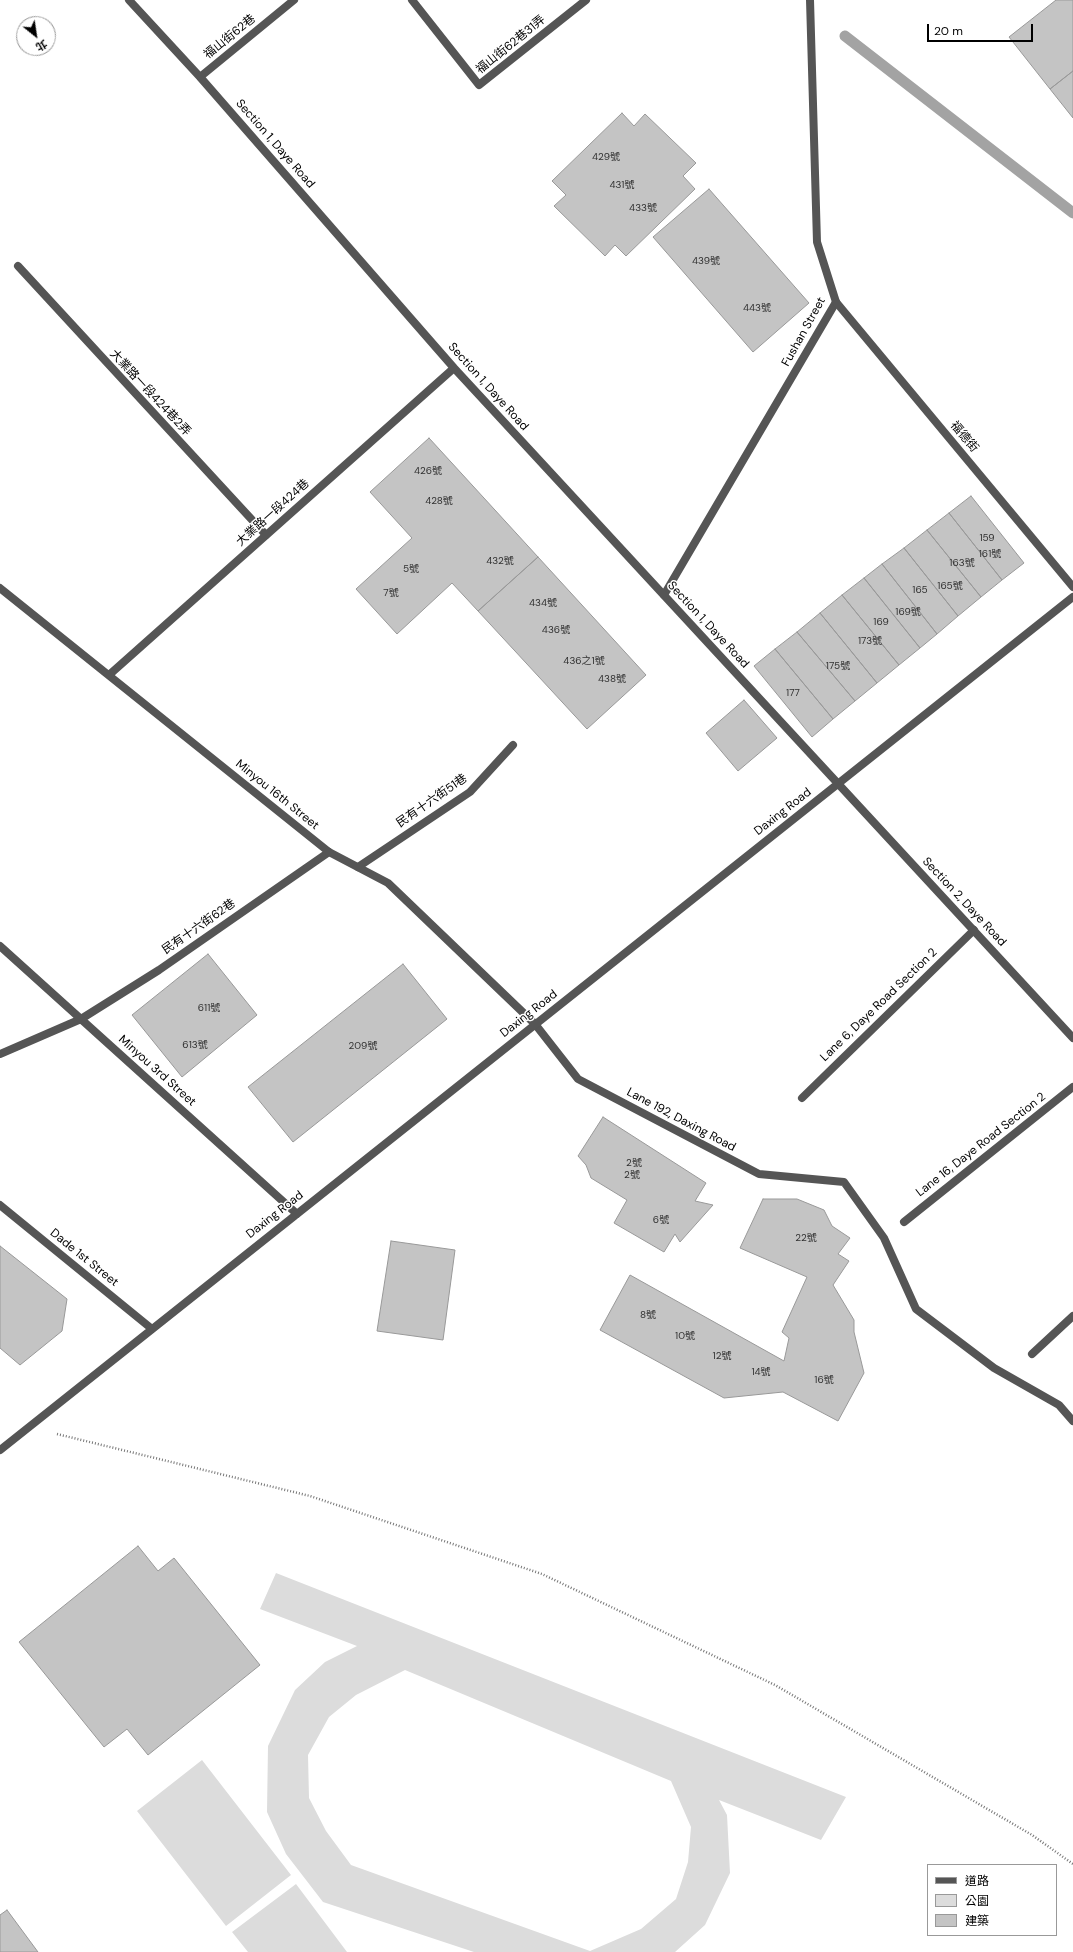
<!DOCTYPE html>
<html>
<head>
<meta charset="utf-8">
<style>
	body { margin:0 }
	#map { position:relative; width:1073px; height:1952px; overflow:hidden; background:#fff; font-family:"DM Sans","Noto Sans TC",sans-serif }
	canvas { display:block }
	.legend { position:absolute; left:927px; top:1864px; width:130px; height:72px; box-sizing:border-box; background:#fff; border:1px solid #999; margin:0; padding:5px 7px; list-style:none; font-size:12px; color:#000 }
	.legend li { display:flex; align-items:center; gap:8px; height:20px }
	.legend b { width:20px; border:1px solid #999 }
	.north { position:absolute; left:16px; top:16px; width:40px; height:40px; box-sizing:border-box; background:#fff; border:1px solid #999; border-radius:50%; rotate:150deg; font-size:11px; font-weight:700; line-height:16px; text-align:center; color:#000 }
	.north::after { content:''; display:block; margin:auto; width:14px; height:18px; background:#000; clip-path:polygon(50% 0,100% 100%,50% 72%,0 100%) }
	.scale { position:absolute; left:927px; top:24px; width:106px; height:18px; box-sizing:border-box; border:2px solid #000; border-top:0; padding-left:5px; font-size:12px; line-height:14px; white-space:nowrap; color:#000; -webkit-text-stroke:3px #fff; paint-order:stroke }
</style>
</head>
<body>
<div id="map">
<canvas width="1073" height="1952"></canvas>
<ul class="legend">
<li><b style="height:5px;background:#555"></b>道路</li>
<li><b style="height:11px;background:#dcdcdc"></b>公園</li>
<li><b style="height:11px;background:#c4c4c4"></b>建築</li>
</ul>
<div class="north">北</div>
<div class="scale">20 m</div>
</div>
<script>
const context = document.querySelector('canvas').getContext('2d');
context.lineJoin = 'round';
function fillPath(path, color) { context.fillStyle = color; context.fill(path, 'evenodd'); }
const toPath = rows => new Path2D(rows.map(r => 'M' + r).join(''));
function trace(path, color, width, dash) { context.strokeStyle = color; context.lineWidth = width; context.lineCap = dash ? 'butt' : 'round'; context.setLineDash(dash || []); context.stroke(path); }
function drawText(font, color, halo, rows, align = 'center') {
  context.font = font + ' "DM Sans","Noto Sans TC",sans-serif'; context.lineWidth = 3; context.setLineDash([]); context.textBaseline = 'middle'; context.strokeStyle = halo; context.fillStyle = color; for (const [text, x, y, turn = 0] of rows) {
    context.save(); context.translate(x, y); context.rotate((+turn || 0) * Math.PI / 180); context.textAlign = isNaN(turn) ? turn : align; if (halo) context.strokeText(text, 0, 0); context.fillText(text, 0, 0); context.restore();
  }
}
const green = toPath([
	[276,1573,846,1797,821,1840,719,1800,727,1815,730,1873,705,1925,675,1952,474,1952,323,1902,286,1854,267,1812,268,1746,295,1690,325,1662,357,1646,260,1609],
	[405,1670,671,1781,691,1827,688,1862,676,1899,641,1929,590,1951,351,1865,326,1831,309,1798,308,1755,329,1717,356,1695],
	[202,1760,291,1875,226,1926,137,1811],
	[296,1884,347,1952,248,1952,232,1932]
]);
const stream = toPath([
	[845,36,1073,213]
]);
const building = toPath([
	[1056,0,1073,0,1073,71,1050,89,1009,37,1056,0],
	[1073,71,1073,118,1050,89,1073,71],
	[622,113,634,126,645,114,696,163,683,176,695,189,626,256,615,245,605,256,554,206,566,195,552,181,622,113],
	[709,189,809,303,753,352,653,237,709,189],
	[429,438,538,557,478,611,452,583,397,634,356,589,412,538,370,492,429,438],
	[971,496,1024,563,1002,580,949,513,971,496],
	[949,513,1002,580,981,597,927,530,949,513],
	[927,530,981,597,958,616,904,548,927,530],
	[904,548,958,616,937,634,882,564,904,548],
	[538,557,646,675,587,729,478,611,538,557],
	[882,564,937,634,920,648,864,578,882,564],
	[864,578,920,648,899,665,842,595,864,578],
	[842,595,899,665,877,683,820,613,842,595],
	[820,613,877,683,855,701,797,632,820,613],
	[797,632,855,701,833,719,775,649,797,632],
	[775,649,833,719,812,737,754,666,775,649],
	[744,700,777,738,738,771,706,733,744,700],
	[208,954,257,1015,182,1077,132,1015,208,954],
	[403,964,447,1019,293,1142,248,1087,403,964],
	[603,1117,706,1183,695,1201,713,1205,680,1242,675,1234,664,1252,614,1223,627,1200,591,1178,586,1165,578,1156,603,1117],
	[763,1199,797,1199,824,1210,832,1226,850,1238,838,1254,849,1261,833,1285,854,1320,854,1332,864,1373,838,1421,783,1392,724,1398,600,1330,630,1275,784,1361,789,1338,782,1332,807,1277,740,1248,763,1199],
	[391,1241,455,1250,443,1340,377,1331,391,1241],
	[0,1246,67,1299,62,1331,20,1365,0,1348,0,1246],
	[138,1546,158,1571,174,1558,260,1665,148,1755,127,1729,104,1747,19,1642,138,1546],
	[7,1910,38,1952,0,1952,0,1915,7,1910]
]);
const path = toPath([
	[57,1434,310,1496,542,1574,775,1685,1032,1835,1073,1864]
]);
const lane = toPath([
	[412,0,479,85,586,0],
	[18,266,266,535],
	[664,595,836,302],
	[358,867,470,792,513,745],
	[535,1024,578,1079,759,1174,844,1182,884,1238,916,1309,994,1368,1059,1405,1073,1421],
	[0,1054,81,1019,159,970,329,852],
	[802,1098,974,930],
	[904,1222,1073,1087],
	[1032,1354,1073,1316]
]);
const street = toPath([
	[129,0,200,77,454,368,1073,1038],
	[810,0,817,242,836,302,1073,587],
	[200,77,294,0],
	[0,588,329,852,388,883,535,1024],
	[109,675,454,368],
	[0,946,297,1214],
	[0,1205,152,1329],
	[0,1450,1073,597]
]);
const numberNames = [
	["429號",606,157],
	["431號",622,185],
	["433號",643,208],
	["439號",706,261],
	["443號",757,308],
	["426號",428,471],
	["428號",439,501],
	["159",987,538],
	["161號",990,554],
	["432號",500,561],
	["163號",962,563],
	["5號",411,569],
	["165號",950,586],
	["165",920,590],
	["7號",391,593],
	["434號",543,603],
	["169號",908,612],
	["169",881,622],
	["436號",556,630],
	["173號",870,641],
	["436之1號",584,661],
	["175號",838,666],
	["438號",612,679],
	["177",793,693],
	["611號",209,1008],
	["613號",195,1045],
	["209號",363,1046],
	["2號",634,1163],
	["2號",632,1175],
	["6號",661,1220],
	["22號",806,1238],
	["8號",648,1315],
	["10號",685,1336],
	["12號",722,1356],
	["14號",761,1372],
	["16號",824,1380]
];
const streetNames = [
	["福山街62巷",230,37,-39],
	["福山街62巷31弄",511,45,-39],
	["Section 1, Daye Road",275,144,49],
	["Fushan Street",804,332,-61],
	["Section 1, Daye Road",488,387,48],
	["大業路一段424巷2弄",150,393,47],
	["福德街",964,437,50],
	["大業路一段424巷",273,513,-42],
	["Section 1, Daye Road",708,625,47],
	["Minyou 16th Street",277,795,39],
	["民有十六街51巷",432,801,-35],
	["Daxing Road",783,812,-38],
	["Section 2, Daye Road",964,902,47],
	["民有十六街62巷",199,927,-35],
	["Lane 6, Daye Road Section 2",879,1005,-44],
	["Daxing Road",529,1014,-38],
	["Minyou 3rd Street",157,1071,42],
	["Lane 192, Daxing Road",681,1120,28],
	["Lane 16, Daye Road Section 2",981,1145,-38],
	["Daxing Road",275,1215,-38],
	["Dade 1st Street",84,1258,39]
];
fillPath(green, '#dcdcdc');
trace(stream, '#a3a3a3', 11);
fillPath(building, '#c4c4c4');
trace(building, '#999', 1);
trace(path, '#777', 2.5, [1, 2]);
trace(lane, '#555', 8);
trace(street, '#555', 8);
drawText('10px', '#313131', null, numberNames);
drawText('12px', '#000', '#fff', streetNames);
</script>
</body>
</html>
